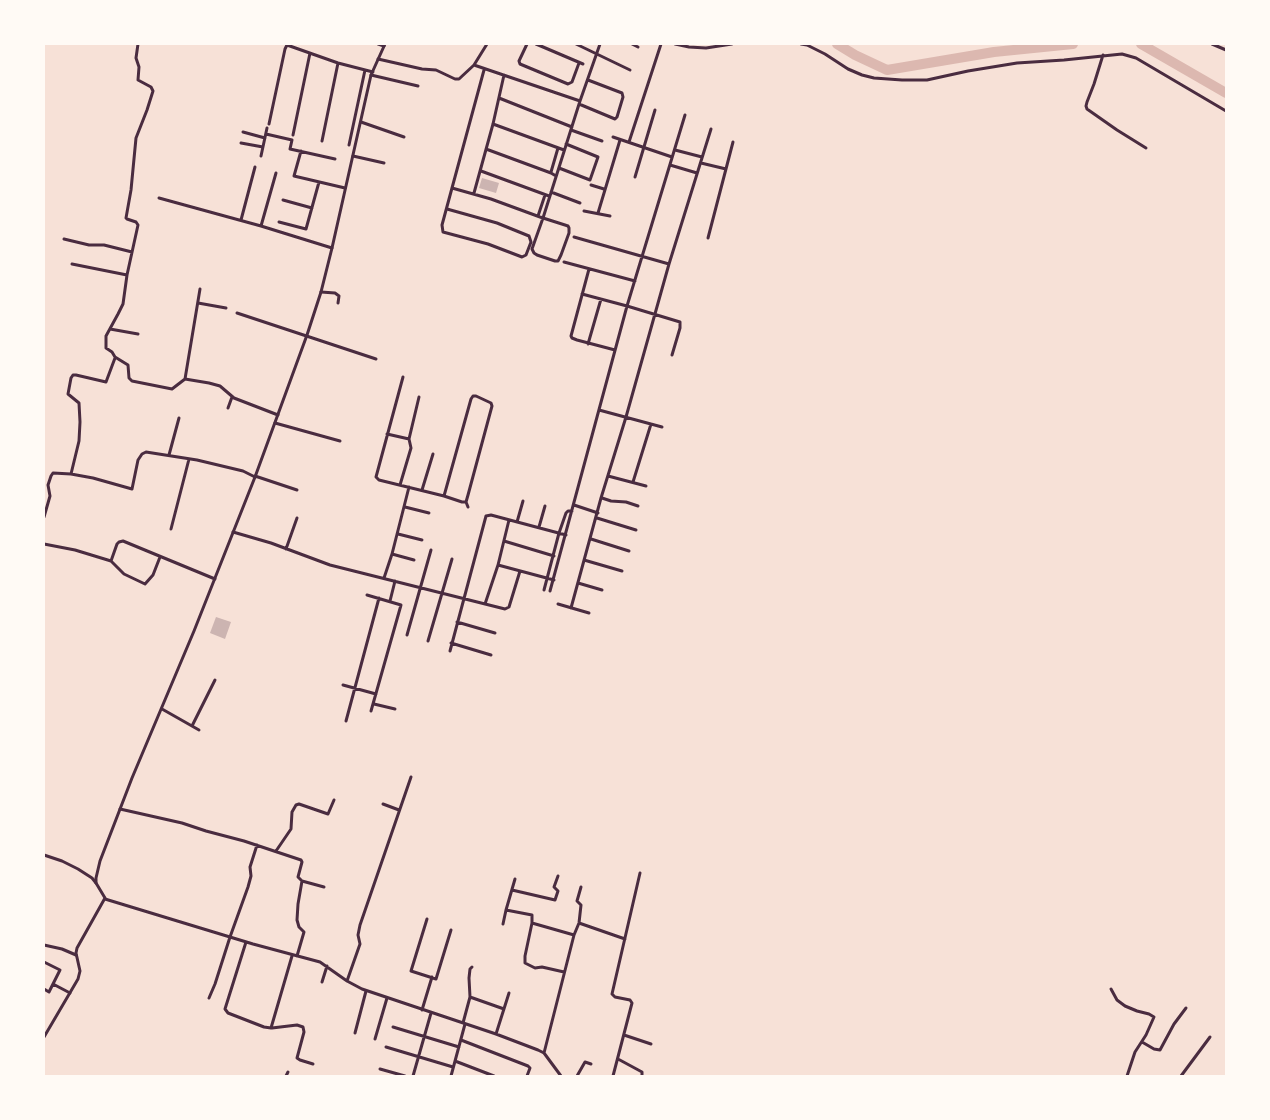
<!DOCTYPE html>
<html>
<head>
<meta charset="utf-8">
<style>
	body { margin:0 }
	#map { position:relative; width:1270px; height:1120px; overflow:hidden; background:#f7e1d7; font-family:Raleway,sans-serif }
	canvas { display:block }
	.frame { position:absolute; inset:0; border:45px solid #fffaf5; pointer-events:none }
</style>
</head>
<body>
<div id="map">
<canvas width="1270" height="1120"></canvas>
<div class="frame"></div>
</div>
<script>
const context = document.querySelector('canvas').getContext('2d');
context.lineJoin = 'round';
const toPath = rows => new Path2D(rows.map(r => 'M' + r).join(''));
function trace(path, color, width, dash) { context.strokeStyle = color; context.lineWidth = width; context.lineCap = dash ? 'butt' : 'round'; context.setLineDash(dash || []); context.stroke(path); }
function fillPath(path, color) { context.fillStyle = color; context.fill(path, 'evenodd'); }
const river = toPath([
	[837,44,855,55,887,70,994,52,1073,44],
	[1141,44,1226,93]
]);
const building = toPath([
	[482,178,499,183,496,193,479,188],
	[216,617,231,622,225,639,210,633]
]);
const minor = toPath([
	[138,44,136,58,139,67,138,80,151,87,153,91,147,110,136,138,131,190,126,218,127,219,136,222,138,225,127,275,123,304,118,314,106,336,106,348,112,352,115,357,128,365,129,378,132,381,172,389,185,379,209,383,220,386,234,398,278,415],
	[378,44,384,46],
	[527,44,519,61,520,64,568,84,572,82,579,63],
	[536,44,583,64],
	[576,44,630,70],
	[632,44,638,47],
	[675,44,689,47,706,48,732,44],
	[801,44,807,45,825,54,848,69,862,75,874,78,902,80,927,80,968,71,1017,63,1064,60,1122,54,1136,58,1226,111],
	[1212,44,1226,50],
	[1103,55,1094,84,1087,102,1086,106,1087,109,1117,130,1146,148],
	[378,59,422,69,436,70,455,79,459,79,474,65,487,44],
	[474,65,580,101],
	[484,70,452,188,491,199,540,217,543,218,565,225,568,226,569,228,569,233,561,255,558,261,555,261,537,255,534,253,532,249,543,218,580,101,600,44],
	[371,75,418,86],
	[499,98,572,127],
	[579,104,615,119,617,117,623,97,622,93,588,80],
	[361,122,404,137],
	[269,124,285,49,287,45,338,63,373,72],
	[493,124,564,150],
	[571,130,602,141],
	[243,132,265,138],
	[266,134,292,140,290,149,335,159],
	[293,135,310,53],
	[613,137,672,157],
	[322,141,338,63],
	[629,142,661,44],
	[241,143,263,147],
	[349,145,365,70],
	[486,149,551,173,556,176],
	[675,150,702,157],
	[301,151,294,176,345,188],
	[261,156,267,128],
	[353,156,384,163],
	[701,163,726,169],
	[670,165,697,173],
	[559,168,590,180,598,157,566,144],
	[481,171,549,196],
	[551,172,558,148],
	[635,177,655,110],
	[591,185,604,189],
	[551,192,580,203],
	[474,193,493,124,504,75],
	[159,198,261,226,332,248],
	[283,200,312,208],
	[447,209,497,223,529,236,531,242,526,255,522,257,488,244,443,232,442,225,452,188],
	[584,211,610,216],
	[598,213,620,140],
	[538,216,545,195],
	[241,220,255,167],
	[279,222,306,229,319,182],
	[261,226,276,173],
	[574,237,669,264],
	[708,238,733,142],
	[64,239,89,245,104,245,132,252],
	[564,262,635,281],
	[72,264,127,275],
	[589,269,571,336,572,338,577,340,615,350],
	[321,292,335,293,339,296,338,303],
	[582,294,627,306,680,322,680,328,672,355],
	[198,303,226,308],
	[237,313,376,359],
	[110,329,138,334],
	[588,344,601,299],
	[403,377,376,477,379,480,444,496,462,502,466,502],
	[185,379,200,289],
	[228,408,232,397],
	[599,410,662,427],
	[275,423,340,441],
	[387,434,409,439],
	[169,455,179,418],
	[71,474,79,441,80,422,79,403,68,394,71,378,73,375,76,375,106,382,115,358],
	[255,476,297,490],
	[608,476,646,486],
	[633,482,651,424],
	[400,485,411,448,409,439,419,397],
	[422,490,433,454],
	[444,496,471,399,473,396,476,396,491,403,492,406,468,495,466,502,468,507],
	[602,498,611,501,626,502,638,506],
	[574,505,598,513],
	[405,507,429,513],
	[44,517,50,496,48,485,51,476,53,473,71,474,93,478,132,489,138,460,142,454,146,452,197,460,243,471,255,477],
	[597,518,636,530],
	[517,522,523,501],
	[539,527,545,506],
	[171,529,189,459],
	[233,532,271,543,330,565,505,609,509,607,520,571],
	[398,534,422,540],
	[591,539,629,551],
	[504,541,554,556],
	[44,544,75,550,111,561,117,544,119,542,123,541,215,579],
	[286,549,297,518],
	[392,554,414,560],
	[584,560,622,571],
	[111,561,124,574,145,584,153,575,160,557],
	[498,565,554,580],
	[384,578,392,554,409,487],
	[578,583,602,590],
	[544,590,559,533,566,513,568,511,572,511],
	[550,591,627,306,685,115],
	[367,595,401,605,371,711],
	[390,601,395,581],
	[485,604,498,565,509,520],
	[558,604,589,613],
	[571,608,601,498,626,417,669,264,711,129],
	[457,622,495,633],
	[407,635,431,550],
	[428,641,452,559],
	[451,643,491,655],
	[450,651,486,516,491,515,566,535],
	[343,685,376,694],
	[374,704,395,709],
	[162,709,199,730],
	[346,721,379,598],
	[192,726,215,680],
	[383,804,399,810],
	[120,809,182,823,206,831,244,841,301,860,302,862,298,877,302,881,298,904,297,920,299,927,304,932,297,956],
	[276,851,291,829,292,812,296,805,299,804,328,814,334,800],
	[44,855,62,861,78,869,92,878,96,883],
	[515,879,506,910,532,915,532,923],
	[302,881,324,887],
	[512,890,555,900,558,891,554,887,558,876],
	[105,899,253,944,320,962,347,981,362,989,496,1034,538,1050,544,1053,561,1076],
	[427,919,411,971,436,979,451,930],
	[579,923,625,939],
	[503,924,506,910],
	[246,942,225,1009,228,1013,264,1027,271,1028,292,956],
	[44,945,62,949,76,955],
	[44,962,60,970,49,992,44,989],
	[564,972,542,967,535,968,525,963,525,956,532,923,574,935],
	[347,981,360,944,358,935,360,925,411,777],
	[322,982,327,966],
	[53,984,70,993],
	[1111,989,1117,1000,1125,1006,1137,1011,1149,1014,1154,1017,1146,1035,1135,1052,1127,1076],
	[470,997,504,1009],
	[209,998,215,984,230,937,248,887,251,876,250,867,257,845],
	[422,1010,432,977],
	[463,1023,470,997,469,978,470,969,472,967],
	[393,1027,459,1047],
	[272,1028,297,1025,303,1027,304,1032,297,1058,300,1060,313,1064],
	[355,1033,366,991],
	[496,1034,509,993],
	[624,1035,651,1044],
	[375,1039,387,998],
	[461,1040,528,1066,530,1068,527,1076],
	[1142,1042,1154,1049,1160,1050,1174,1024,1186,1008],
	[386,1047,453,1067],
	[544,1053,574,935,579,923,581,905,577,901,581,887],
	[618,1059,642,1072,642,1076],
	[455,1061,494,1076],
	[380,1069,405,1076],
	[286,1076,288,1072],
	[413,1076,431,1013],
	[451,1076,465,1024],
	[577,1076,585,1062,591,1064],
	[613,1076,632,1003,630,1000,615,997,612,994,640,873],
	[1181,1076,1210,1037]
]);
const tertiary = toPath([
	[44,1037,78,979,80,971,76,953,77,948,105,898,96,883,96,878,100,861,132,778,194,631,255,477,307,335,321,292,332,248,371,75,385,44]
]);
trace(river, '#dcb8b0', 10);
fillPath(building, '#ccb4b1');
trace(minor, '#4a2c40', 3);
trace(tertiary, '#4a2c40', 3);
</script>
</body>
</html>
